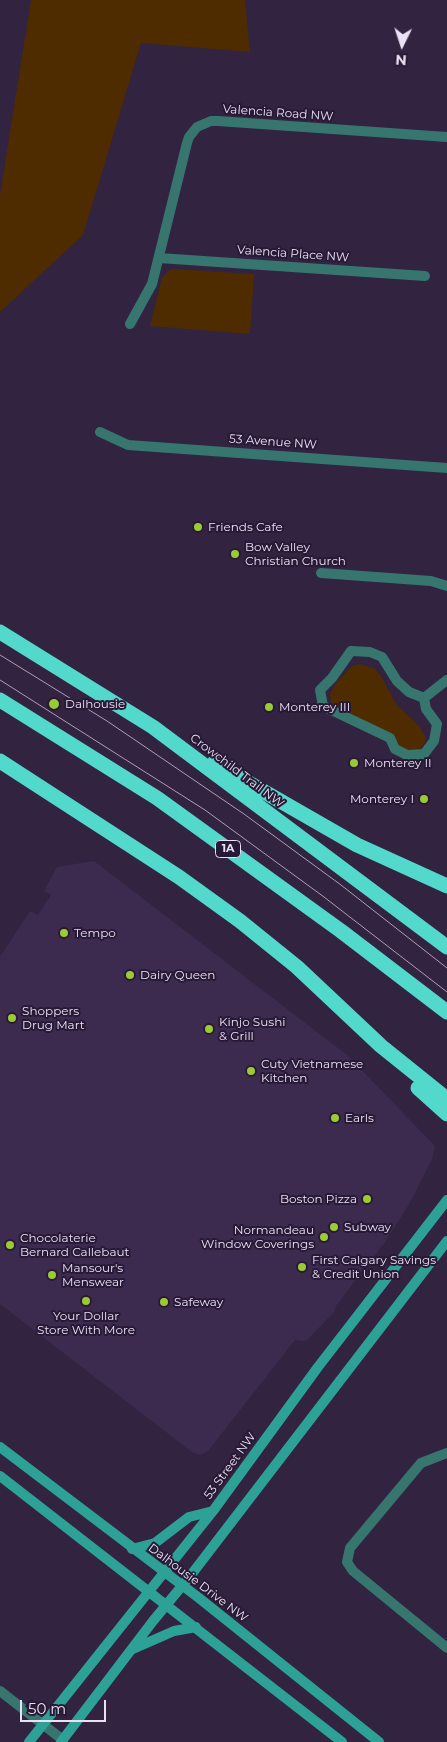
<!DOCTYPE html>
<html>
<head>
<meta charset="utf-8">
<style>
	body { margin:0 }
	#map { position:relative; width:447px; height:1742px; overflow:hidden; background:#322341; font-family:Montserrat,sans-serif }
	canvas { display:block }
	.north { position:absolute; left:377px; top:20px; width:50px; height:50px; -webkit-text-stroke:4px #281936; paint-order:stroke; rotate:184deg; font-size:14px; font-weight:700; line-height:20px; text-align:center; color:#eae1f5 }
	.north::after { content:''; display:block; margin:auto; width:18px; height:22px; background:#eae1f5; clip-path:polygon(50% 0,100% 100%,50% 72%,0 100%) }
	.scale { position:absolute; left:20px; top:1700px; width:86px; height:22px; box-sizing:border-box; border:2px solid #eae1f5; border-top:0; padding-left:6px; font-size:15px; line-height:18px; white-space:nowrap; color:#eae1f5; -webkit-text-stroke:4px #281936; paint-order:stroke }
</style>
</head>
<body>
<div id="map">
<canvas width="447" height="1742"></canvas>
<div class="north">N</div>
<div class="scale">50 m</div>
</div>
<script>
const context = document.querySelector('canvas').getContext('2d');
context.lineJoin = 'round';
function fillPath(path, color) { context.fillStyle = color; context.fill(path, 'evenodd'); }
const toPath = rows => new Path2D(rows.map(r => 'M' + r).join(''));
function trace(path, color, width, dash) { context.strokeStyle = color; context.lineWidth = width; context.lineCap = dash ? 'butt' : 'round'; context.setLineDash(dash || []); context.stroke(path); }
function drawText(font, color, halo, rows, align = 'center') {
  context.font = font + ' Montserrat,sans-serif'; context.lineWidth = 4; context.setLineDash([]); context.textBaseline = 'middle'; context.strokeStyle = halo; context.fillStyle = color; for (const [text, x, y, turn = 0] of rows) {
    context.save(); context.translate(x, y); context.rotate((+turn || 0) * Math.PI / 180); context.textAlign = isNaN(turn) ? turn : align; if (halo) context.strokeText(text, 0, 0); context.fillText(text, 0, 0); context.restore();
  }
}
const built = toPath([
	[94,861,347,1055,435,1146,432,1159,411,1201,385,1242,336,1306,335,1311,306,1341,295,1340,208,1451,200,1455,192,1452,0,1304,0,957,30,911,38,915,51,895,44,891,57,867]
]);
const green = toPath([
	[31,0,245,0,250,52,141,43,83,235,0,312,0,195],
	[174,269,254,274,250,334,150,326,162,278,169,270],
	[360,664,374,668,381,676,396,704,420,727,425,736,425,742,420,749,412,754,394,744,331,704,330,694,336,683,352,666]
]);
const street = toPath([
	[159,258,425,276],
	[130,324,152,284,187,143,189,137,197,127,211,121,218,121,447,137],
	[100,432,128,445,447,468],
	[321,573,431,581,447,586],
	[351,651,370,652,382,657,397,681,409,692,424,698,426,709,437,724,434,741,424,754,407,755,395,749,390,738,323,706,320,690,332,678,351,651],
	[424,698,447,680],
	[447,1453,421,1463,350,1548,347,1562,353,1571,447,1648],
	[0,1691,63,1740]
]);
const secondary = toPath([
	[0,1447,199,1598,379,1742],
	[0,1476,342,1742],
	[132,1549,155,1543,189,1517,213,1511],
	[133,1649,174,1631,196,1627],
	[29,1742,213,1511,318,1367,447,1200],
	[61,1742,153,1621,191,1575,447,1241]
]);
const highway = toPath([
	[0,632,153,727,447,947],
	[0,700,157,798,341,931,447,1012],
	[0,761,179,877,240,921,297,967,381,1046,447,1099],
	[214,763,357,845,447,886],
	[418,1088,447,1114]
]);
const tram = toPath([
	[0,655,107,721,244,814,341,885,447,968],
	[0,680,205,810,324,897,447,992]
]);
const markers = [
	[198,527,5,"#9bcb33"],
	[235,554,5,"#9bcb33"],
	[54,704,6,"#9bcb33"],
	[269,707,5,"#9bcb33"],
	[354,763,5,"#9bcb33"],
	[424,799,5,"#9bcb33"],
	[64,933,5,"#9bcb33"],
	[130,975,5,"#9bcb33"],
	[12,1018,5,"#9bcb33"],
	[209,1029,5,"#9bcb33"],
	[251,1071,5,"#9bcb33"],
	[335,1118,5,"#9bcb33"],
	[367,1199,5,"#9bcb33"],
	[334,1227,5,"#9bcb33"],
	[324,1237,5,"#9bcb33"],
	[10,1245,5,"#9bcb33"],
	[302,1267,5,"#9bcb33"],
	[52,1275,5,"#9bcb33"],
	[86,1301,5,"#9bcb33"],
	[164,1302,5,"#9bcb33"]
];
const shields = [
	[228,849,25]
];
const shieldNames = [
	["1A",228,849]
];
const streetNames = [
	["Valencia Road NW",278,113,4],
	["Valencia Place NW",293,254,4],
	["53 Avenue NW",273,442,4],
	["Crowchild Trail NW",237,771,37],
	["53 Street NW",230,1466,-54],
	["Dalhousie Drive NW",198,1583,37]
];
const poiNames = [
	["Friends Cafe",208,527],
	["Bow Valley",245,547],
	["Christian Church",245,561],
	["Dalhousie",65,704],
	["Monterey III",279,707],
	["Monterey II",364,763],
	["Monterey I",414,799,"right"],
	["Tempo",74,933],
	["Dairy Queen",140,975],
	["Shoppers",22,1011],
	["Drug Mart",22,1025],
	["Kinjo Sushi",219,1022],
	["& Grill",219,1036],
	["Cuty Vietnamese",261,1064],
	["Kitchen",261,1078],
	["Earls",345,1118],
	["Boston Pizza",357,1199,"right"],
	["Subway",344,1227],
	["Normandeau",314,1230,"right"],
	["Window Coverings",314,1244,"right"],
	["Chocolaterie",20,1238],
	["Bernard Callebaut",20,1252],
	["First Calgary Savings",312,1260],
	["& Credit Union",312,1274],
	["Mansour's",62,1268],
	["Menswear",62,1282],
	["Safeway",174,1302],
	["Your Dollar",86,1316,"center"],
	["Store With More",86,1330,"center"]
];
fillPath(built, '#3d2b4f');
fillPath(green, '#4e2c00');
trace(street, '#36766f', 10);
trace(secondary, '#2ea196', 10);
trace(highway, '#52d9cc', 15);
trace(tram, '#aba0b7', 1);
for (const [x, y, r, color] of markers) { const dot = new Path2D(); dot.arc(x, y, r, 0, 2 * Math.PI); context.fillStyle = color; context.fill(dot); trace(dot, '#281936', 2); }
for (const [x, y, w] of shields) { const box = new Path2D(); box.roundRect(x - w / 2, y - 8.5, w, 17, 4); context.fillStyle = '#281936'; context.fill(box); trace(box, '#eae1f5', 1); }
drawText('bold 11px', '#eae1f5', null, shieldNames);
drawText('12px', '#eae1f5', '#281936', streetNames);
drawText('12px', '#eae1f5', '#281936', poiNames, 'left');
</script>
</body>
</html>
